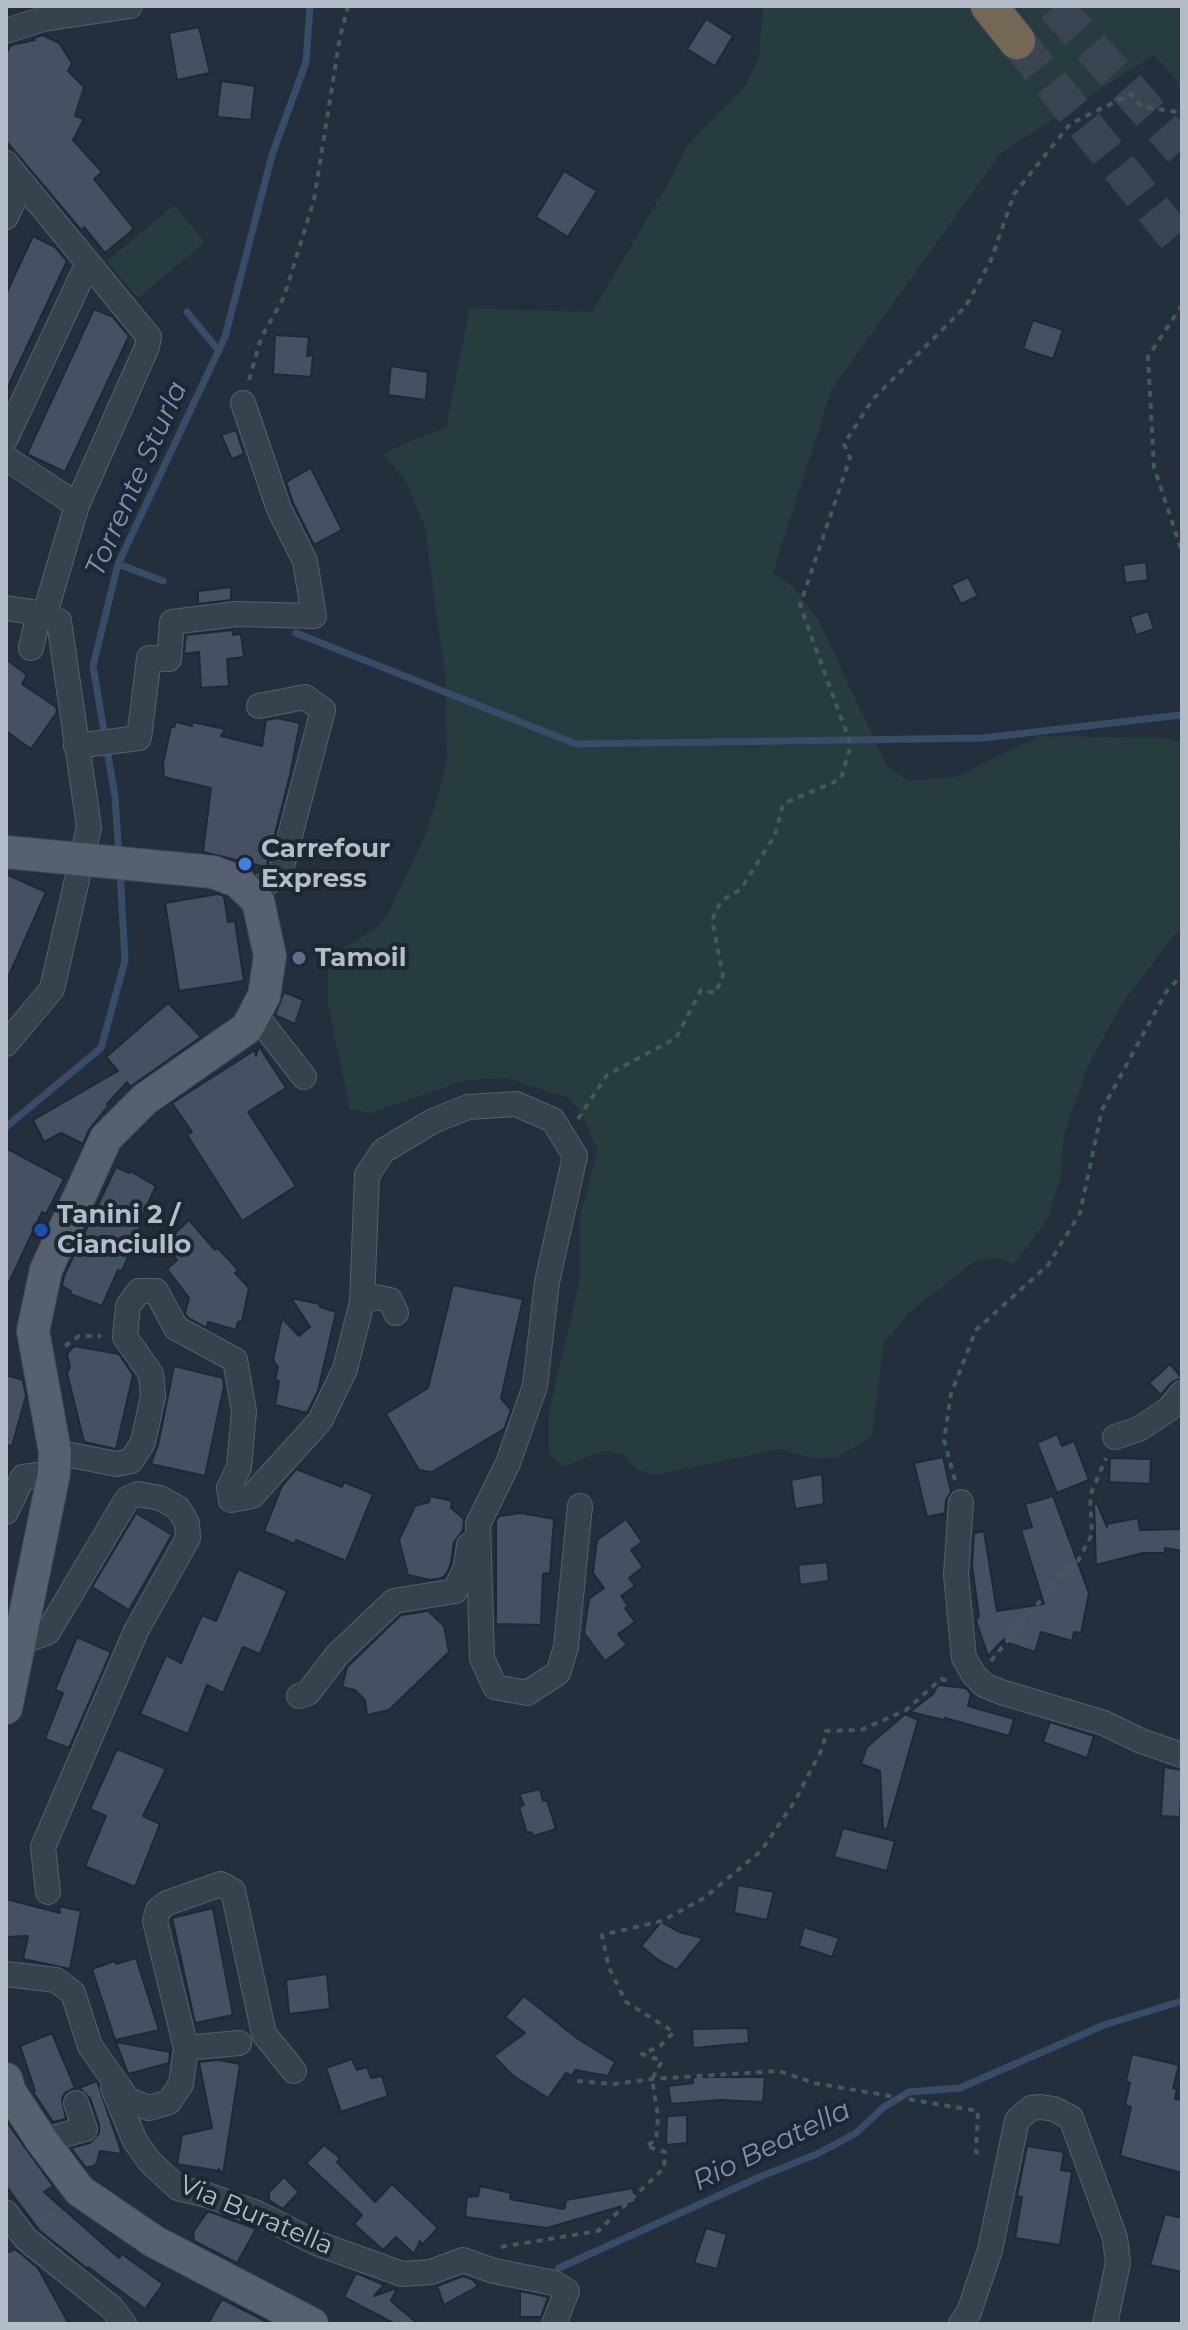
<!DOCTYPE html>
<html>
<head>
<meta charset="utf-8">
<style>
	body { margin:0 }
	#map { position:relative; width:1188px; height:2330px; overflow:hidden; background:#242f3e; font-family:Montserrat,sans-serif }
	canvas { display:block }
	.frame { position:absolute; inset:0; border:8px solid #b4bcc9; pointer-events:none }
</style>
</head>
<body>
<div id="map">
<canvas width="1188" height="2330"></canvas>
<div class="frame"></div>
</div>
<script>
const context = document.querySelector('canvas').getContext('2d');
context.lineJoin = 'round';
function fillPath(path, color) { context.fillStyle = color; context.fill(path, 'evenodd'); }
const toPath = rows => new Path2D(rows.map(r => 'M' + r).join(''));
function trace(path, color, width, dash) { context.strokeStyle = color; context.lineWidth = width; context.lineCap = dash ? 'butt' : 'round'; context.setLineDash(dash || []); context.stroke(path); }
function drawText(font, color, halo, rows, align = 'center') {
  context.font = font + ' Montserrat,sans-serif'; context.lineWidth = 8; context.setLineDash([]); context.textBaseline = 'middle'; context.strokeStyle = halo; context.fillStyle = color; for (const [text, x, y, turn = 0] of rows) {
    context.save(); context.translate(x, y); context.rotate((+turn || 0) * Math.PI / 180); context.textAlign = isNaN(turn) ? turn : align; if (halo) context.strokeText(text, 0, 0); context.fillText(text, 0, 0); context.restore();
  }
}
const green = toPath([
	[763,6,1182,6,1182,86,1154,55,1001,153,832,389,773,572,794,588,818,619,887,766,907,781,956,777,1040,736,1164,738,1182,743,1182,813,1178,831,1182,860,1182,925,1121,1005,1088,1066,1064,1135,1060,1179,1048,1218,1035,1236,1014,1264,996,1258,975,1261,911,1311,884,1343,872,1436,838,1457,817,1459,780,1449,655,1475,637,1469,624,1455,602,1451,563,1467,549,1455,549,1412,580,1279,580,1216,598,1151,582,1115,569,1098,506,1078,466,1080,370,1113,350,1109,328,1005,328,967,340,951,379,926,391,908,427,831,447,764,445,675,425,528,407,483,383,453,446,427,470,308,592,312,673,175,687,146,746,85,759,56],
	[174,205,205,242,138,298,107,261]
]);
const stream = toPath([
	[187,312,219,351],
	[118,564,163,581],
	[296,633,576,744,983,738,1181,715],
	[119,855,115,797,93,666,118,564,225,337,272,155,306,62,310,6],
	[6,1127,101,1048,125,961,120,871],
	[559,2268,762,2176,817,2154,856,2133,884,2107,909,2092,960,2088,1104,2025,1182,2001]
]);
const building = toPath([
	[706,19,733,36,715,66,687,49,706,19],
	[199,27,210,73,177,80,169,33,199,27],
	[43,35,59,43,72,63,68,71,84,87,75,116,84,119,73,140,102,172,94,179,134,229,105,253,84,227,82,231,6,141,6,54,11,45,35,40,34,38,43,35],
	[221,81,255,86,251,120,217,117,221,81],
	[564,171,597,191,568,237,536,217,564,171],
	[33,236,55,247,67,261,6,391,6,294,33,236],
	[94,309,113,317,129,336,65,472,27,454,94,309],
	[1033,320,1063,330,1053,359,1023,349,1033,320],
	[275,335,309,337,307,356,313,355,311,377,273,374,275,335],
	[391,366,428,372,426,400,388,395,391,366],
	[236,430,244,454,232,459,221,435,236,430],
	[311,468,342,530,314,545,293,503,286,482,311,468],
	[1146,562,1148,580,1125,583,1123,565,1146,562],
	[968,577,978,596,961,604,951,585,968,577],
	[231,587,231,600,198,604,198,591,231,587],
	[1148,611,1154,629,1136,635,1130,617,1148,611],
	[233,630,233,635,241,634,244,657,227,659,229,686,201,688,199,652,184,654,186,635,233,630],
	[6,659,27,675,22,684,56,707,57,712,31,749,6,731,6,659],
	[277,718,300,723,290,775,267,865,265,867,203,852,211,788,164,777,163,764,171,727,174,727,176,722,192,726,192,722,225,729,221,736,262,746,266,720,277,718],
	[6,874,46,892,6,982,6,874],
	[218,894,224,896,228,922,235,921,244,981,179,991,165,903,218,894],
	[284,992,303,1000,295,1024,275,1015,284,992],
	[168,1003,201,1037,130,1087,127,1082,107,1104,108,1106,89,1130,83,1144,61,1133,44,1142,33,1120,118,1071,106,1057,168,1003],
	[259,1046,286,1088,248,1112,296,1186,242,1221,187,1135,192,1132,172,1103,255,1050,256,1056,259,1046],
	[6,1148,64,1179,46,1214,42,1212,6,1289,6,1148],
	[116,1167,129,1173,130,1171,156,1186,139,1223,140,1230,122,1271,118,1270,102,1306,70,1294,71,1291,62,1286,64,1276,116,1167],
	[189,1220,215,1250,218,1248,238,1270,235,1273,249,1288,242,1321,238,1322,236,1330,208,1322,207,1327,205,1327,187,1317,185,1313,189,1298,167,1269,177,1260,171,1252,180,1244,173,1235,189,1220],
	[453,1285,523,1299,501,1398,511,1410,504,1429,432,1472,419,1470,386,1414,428,1388,453,1285],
	[291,1298,320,1304,320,1307,336,1312,318,1391,307,1413,275,1405,279,1381,275,1380,278,1367,273,1360,282,1318,299,1336,310,1327,291,1298],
	[74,1346,119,1354,133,1375,116,1449,84,1442,67,1373,70,1367,67,1354,74,1346],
	[1170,1364,1182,1378,1171,1383,1161,1395,1149,1383,1170,1364],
	[174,1366,223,1378,224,1386,205,1476,151,1464,158,1445,174,1366],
	[6,1375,23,1380,26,1396,12,1446,6,1445,6,1375],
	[1057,1434,1062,1446,1074,1441,1089,1480,1057,1493,1037,1443,1057,1434],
	[943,1457,951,1492,946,1500,945,1513,927,1517,914,1463,943,1457],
	[1110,1458,1151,1459,1150,1484,1109,1482,1110,1458],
	[296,1469,342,1487,344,1482,373,1494,346,1561,296,1540,295,1544,264,1531,282,1486,296,1469],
	[822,1474,824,1504,795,1509,791,1480,822,1474],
	[430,1496,452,1501,451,1508,464,1519,463,1531,454,1542,451,1563,447,1573,442,1578,430,1580,408,1575,399,1540,415,1506,429,1502,430,1496],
	[1053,1496,1089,1593,1081,1633,1074,1632,1072,1641,1041,1632,1035,1652,1005,1642,1004,1639,988,1656,976,1621,979,1616,972,1566,974,1533,984,1531,997,1611,1044,1604,1021,1530,1032,1527,1025,1504,1053,1496],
	[1097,1503,1107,1527,1107,1524,1138,1518,1140,1530,1182,1529,1182,1551,1165,1548,1165,1553,1143,1553,1096,1565,1094,1504,1097,1503],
	[136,1513,172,1535,129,1610,92,1587,136,1513],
	[521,1513,554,1519,550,1573,543,1574,541,1625,496,1624,496,1521,499,1516,521,1513],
	[626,1519,642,1542,631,1550,643,1567,629,1578,635,1586,621,1596,628,1606,625,1608,635,1622,618,1634,627,1645,605,1661,584,1633,589,1599,604,1588,593,1573,597,1540,626,1519],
	[827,1562,829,1581,800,1585,798,1565,827,1562],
	[238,1569,287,1591,260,1654,243,1647,223,1693,207,1685,188,1734,140,1714,166,1655,181,1663,202,1615,216,1621,238,1569],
	[428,1611,444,1626,449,1652,389,1710,367,1715,365,1700,355,1690,342,1687,347,1667,401,1615,428,1611],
	[77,1637,111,1652,69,1748,45,1739,63,1693,55,1690,77,1637],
	[938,1685,966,1688,971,1694,968,1706,1014,1719,1009,1736,945,1718,944,1720,910,1712,933,1694,938,1685],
	[905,1714,918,1720,887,1829,883,1829,880,1771,861,1764,867,1747,905,1714],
	[1050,1722,1094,1736,1087,1758,1043,1742,1050,1722],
	[117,1749,166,1769,143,1816,160,1824,135,1887,85,1866,106,1816,90,1809,117,1749],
	[1164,1767,1182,1770,1180,1817,1161,1816,1164,1767],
	[540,1789,543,1801,547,1800,556,1829,534,1836,531,1832,527,1833,519,1807,524,1805,519,1794,540,1789],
	[843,1828,895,1841,887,1871,834,1857,843,1828],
	[738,1885,774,1892,767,1920,734,1913,738,1885],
	[6,1899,60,1913,59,1906,81,1911,70,1969,23,1959,28,1936,6,1937,6,1899],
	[213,1908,233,2015,195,2023,172,1918,213,1908],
	[661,1922,679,1932,703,1938,677,1970,658,1960,641,1946,661,1922],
	[804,1927,839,1938,832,1957,799,1946,804,1927],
	[136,1958,159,2030,115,2040,92,1969,115,1961,116,1964,136,1958],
	[327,1974,330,2009,289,2014,286,1980,327,1974],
	[524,1996,578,2039,615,2062,608,2076,575,2070,572,2076,566,2073,548,2098,512,2075,494,2056,525,2033,505,2017,524,1996],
	[748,2028,749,2043,693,2048,692,2029,748,2028],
	[52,2033,75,2088,65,2093,62,2099,66,2119,53,2122,33,2092,35,2091,20,2046,52,2033],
	[116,2042,170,2052,169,2063,128,2074,116,2042],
	[1132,2054,1179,2065,1173,2088,1177,2089,1175,2099,1182,2100,1182,2173,1120,2156,1131,2107,1125,2105,1130,2083,1126,2081,1132,2054],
	[352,2059,357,2070,367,2067,371,2078,382,2076,388,2096,341,2112,326,2068,352,2059],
	[219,2060,240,2064,223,2174,219,2169,219,2171,177,2164,182,2135,212,2128,199,2062,219,2060],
	[693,2077,765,2077,763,2102,720,2100,671,2104,668,2086,693,2083,693,2077],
	[97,2081,122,2154,100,2151,96,2165,86,2168,71,2148,90,2143,99,2133,99,2124,90,2098,79,2088,97,2081],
	[687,2115,687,2143,666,2145,667,2116,687,2115],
	[6,2121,53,2186,44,2192,119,2258,122,2254,163,2284,145,2309,88,2267,89,2270,40,2231,6,2186,6,2121],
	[324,2145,340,2158,337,2162,375,2202,392,2184,438,2228,422,2245,420,2241,414,2254,396,2237,383,2250,354,2224,362,2215,306,2163,324,2145],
	[1027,2146,1064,2152,1061,2170,1072,2172,1060,2245,1015,2238,1022,2197,1017,2196,1027,2146],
	[284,2177,299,2192,283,2209,269,2200,269,2192,284,2177],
	[480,2186,511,2193,510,2199,564,2209,566,2200,633,2188,636,2202,547,2228,465,2217,467,2197,478,2196,480,2186],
	[208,2211,256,2229,237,2263,194,2241,193,2232,208,2211],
	[1165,2214,1182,2218,1182,2272,1150,2265,1165,2214],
	[706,2228,727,2234,717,2269,694,2263,706,2228],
	[15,2249,38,2268,69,2324,6,2324,6,2253,15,2249],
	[356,2273,384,2285,374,2296,397,2288,391,2301,418,2324,395,2324,344,2297,356,2273],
	[463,2276,473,2280,478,2286,444,2305,437,2286,463,2276],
	[520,2291,548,2297,541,2317,520,2317,520,2291],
	[222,2299,271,2324,208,2324,222,2299]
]);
const highwayTunnel = toPath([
	[1055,6,1182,150],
	[1017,41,1182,245]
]);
const path = toPath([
	[1182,305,1148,357,1154,467,1182,552],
	[249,380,261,338,284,297,314,200,340,37,348,6],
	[578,1119,607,1075,676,1038,701,990,715,993,723,976,712,920,721,901,741,889,775,835,783,804,841,779,851,745,800,605,850,458,844,444,873,399,966,306,991,260,1014,194,1070,124,1131,94,1141,106,1182,113],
	[65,1346,79,1336,101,1336],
	[955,1480,944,1440,951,1394,976,1330,1048,1265,1080,1213,1102,1110,1166,992,1182,975],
	[991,1661,1063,1573,1077,1563,1092,1534,1090,1496,1106,1458],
	[577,2081,612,2084,652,2079,779,2071,814,2083,978,2111,976,2152,985,2154],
	[42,2224,60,2209],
	[501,2247,598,2231,664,2168,665,2152,646,2146,656,2140,658,2117,652,2079,662,2061,642,2054,660,2046,674,2032,626,2002,609,1968,602,1935,662,1921,704,1898,761,1851,795,1801,823,1747,826,1731,861,1730,906,1710,941,1679,950,1681]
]);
const minor = toPath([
	[6,31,43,19,130,6],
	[6,163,149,337,147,347,77,505,47,607,39,613,31,648],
	[6,217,22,182],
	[6,438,88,263],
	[6,458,77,505],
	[6,608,39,613,59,621,89,827,52,989,6,1044],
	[76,746,139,738,149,658,169,659,172,622,236,614,314,616,305,561,279,509,243,403],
	[251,895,280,874,323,710,305,697,259,706],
	[255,1014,304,1077],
	[362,1302,375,1297,390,1300,396,1313],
	[1115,1437,1139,1429,1169,1409,1182,1393],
	[55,1452,117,1464,131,1461,143,1442,153,1396,151,1374,125,1337,128,1306,139,1291,156,1291,176,1328,235,1360,244,1411,239,1467,229,1488,231,1500,252,1496,320,1421,345,1369,362,1302,367,1175,383,1151,433,1121,468,1107,516,1104,553,1120,575,1156,547,1282,535,1386,508,1463,478,1524,482,1658,495,1687,527,1693,558,1673,566,1647,580,1506],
	[961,1502,956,1575,964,1658,974,1675,984,1685,1001,1692,1104,1723,1141,1741,1182,1755],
	[6,1512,23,1477,54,1473],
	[19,1643,48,1632,127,1499,138,1494,160,1498,178,1508,187,1523,188,1538,136,1631,43,1847,48,1892],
	[299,1696,308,1693,337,1655,394,1601,455,1591,466,1567,469,1545],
	[6,1974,56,1980,73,1993,90,2046,128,2100,149,2108,169,2102,181,2084,186,2048,155,1921,158,1910,167,1903,221,1884,233,1891,264,2034,294,2071],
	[186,2048,239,2043],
	[113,2088,135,2141,150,2162,178,2188,207,2195,257,2213,316,2243,402,2274,431,2272,463,2260,494,2271,554,2283,567,2291,554,2324],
	[42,2141,85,2129,76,2103],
	[6,2213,26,2239,112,2308,124,2324],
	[961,2324,969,2312,990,2250,1017,2120,1031,2108,1041,2107,1054,2109,1071,2118,1115,2238,1118,2263,1105,2324]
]);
const major = toPath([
	[6,1708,54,1473,55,1452,33,1331,46,1270,106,1138,145,1099,247,1028,264,996,270,956,258,901,237,881,213,872],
	[6,2079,10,2092,42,2141,80,2191,155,2242,312,2324]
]);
const highway = toPath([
	[989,6,1017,41]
]);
const majorBridge = toPath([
	[6,852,213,872]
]);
const markers = [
	[245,864,8,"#3f7fe0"],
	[299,958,8,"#5c6f8a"],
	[41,1230,8,"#1a4fb4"]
];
const poiNames = [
	["Carrefour",261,849],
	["Express",261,879],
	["Tamoil",315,958],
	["Tanini 2 /",57,1215],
	["Cianciullo",57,1245]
];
const streetNames = [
	["Via Buratella",256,2216,23]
];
const waterNames = [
	["Torrente Sturla",137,479,-66],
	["Rio Beatella",772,2146,-26]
];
fillPath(green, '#263c3f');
trace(stream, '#394c67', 7);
fillPath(building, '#455162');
trace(building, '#1f2835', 2);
trace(highwayTunnel, '#3a4453', 36, [36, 18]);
trace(minor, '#565f6c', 26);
trace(major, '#414a57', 34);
trace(highway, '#434c59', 38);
trace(path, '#44595c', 4, [6, 6]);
trace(minor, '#38414e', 24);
trace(major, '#56606e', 32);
trace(highway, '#746855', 36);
trace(majorBridge, '#414a57', 34, []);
trace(majorBridge, '#56606e', 32);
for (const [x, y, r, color] of markers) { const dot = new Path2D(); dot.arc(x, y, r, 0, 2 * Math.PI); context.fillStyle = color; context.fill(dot); trace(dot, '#1d2633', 3); }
drawText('bold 26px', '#b4bcc9', '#1d2633', poiNames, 'left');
drawText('26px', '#b4bcc9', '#1d2633', streetNames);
drawText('italic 28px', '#7c92b1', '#1d2633', waterNames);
</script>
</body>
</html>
